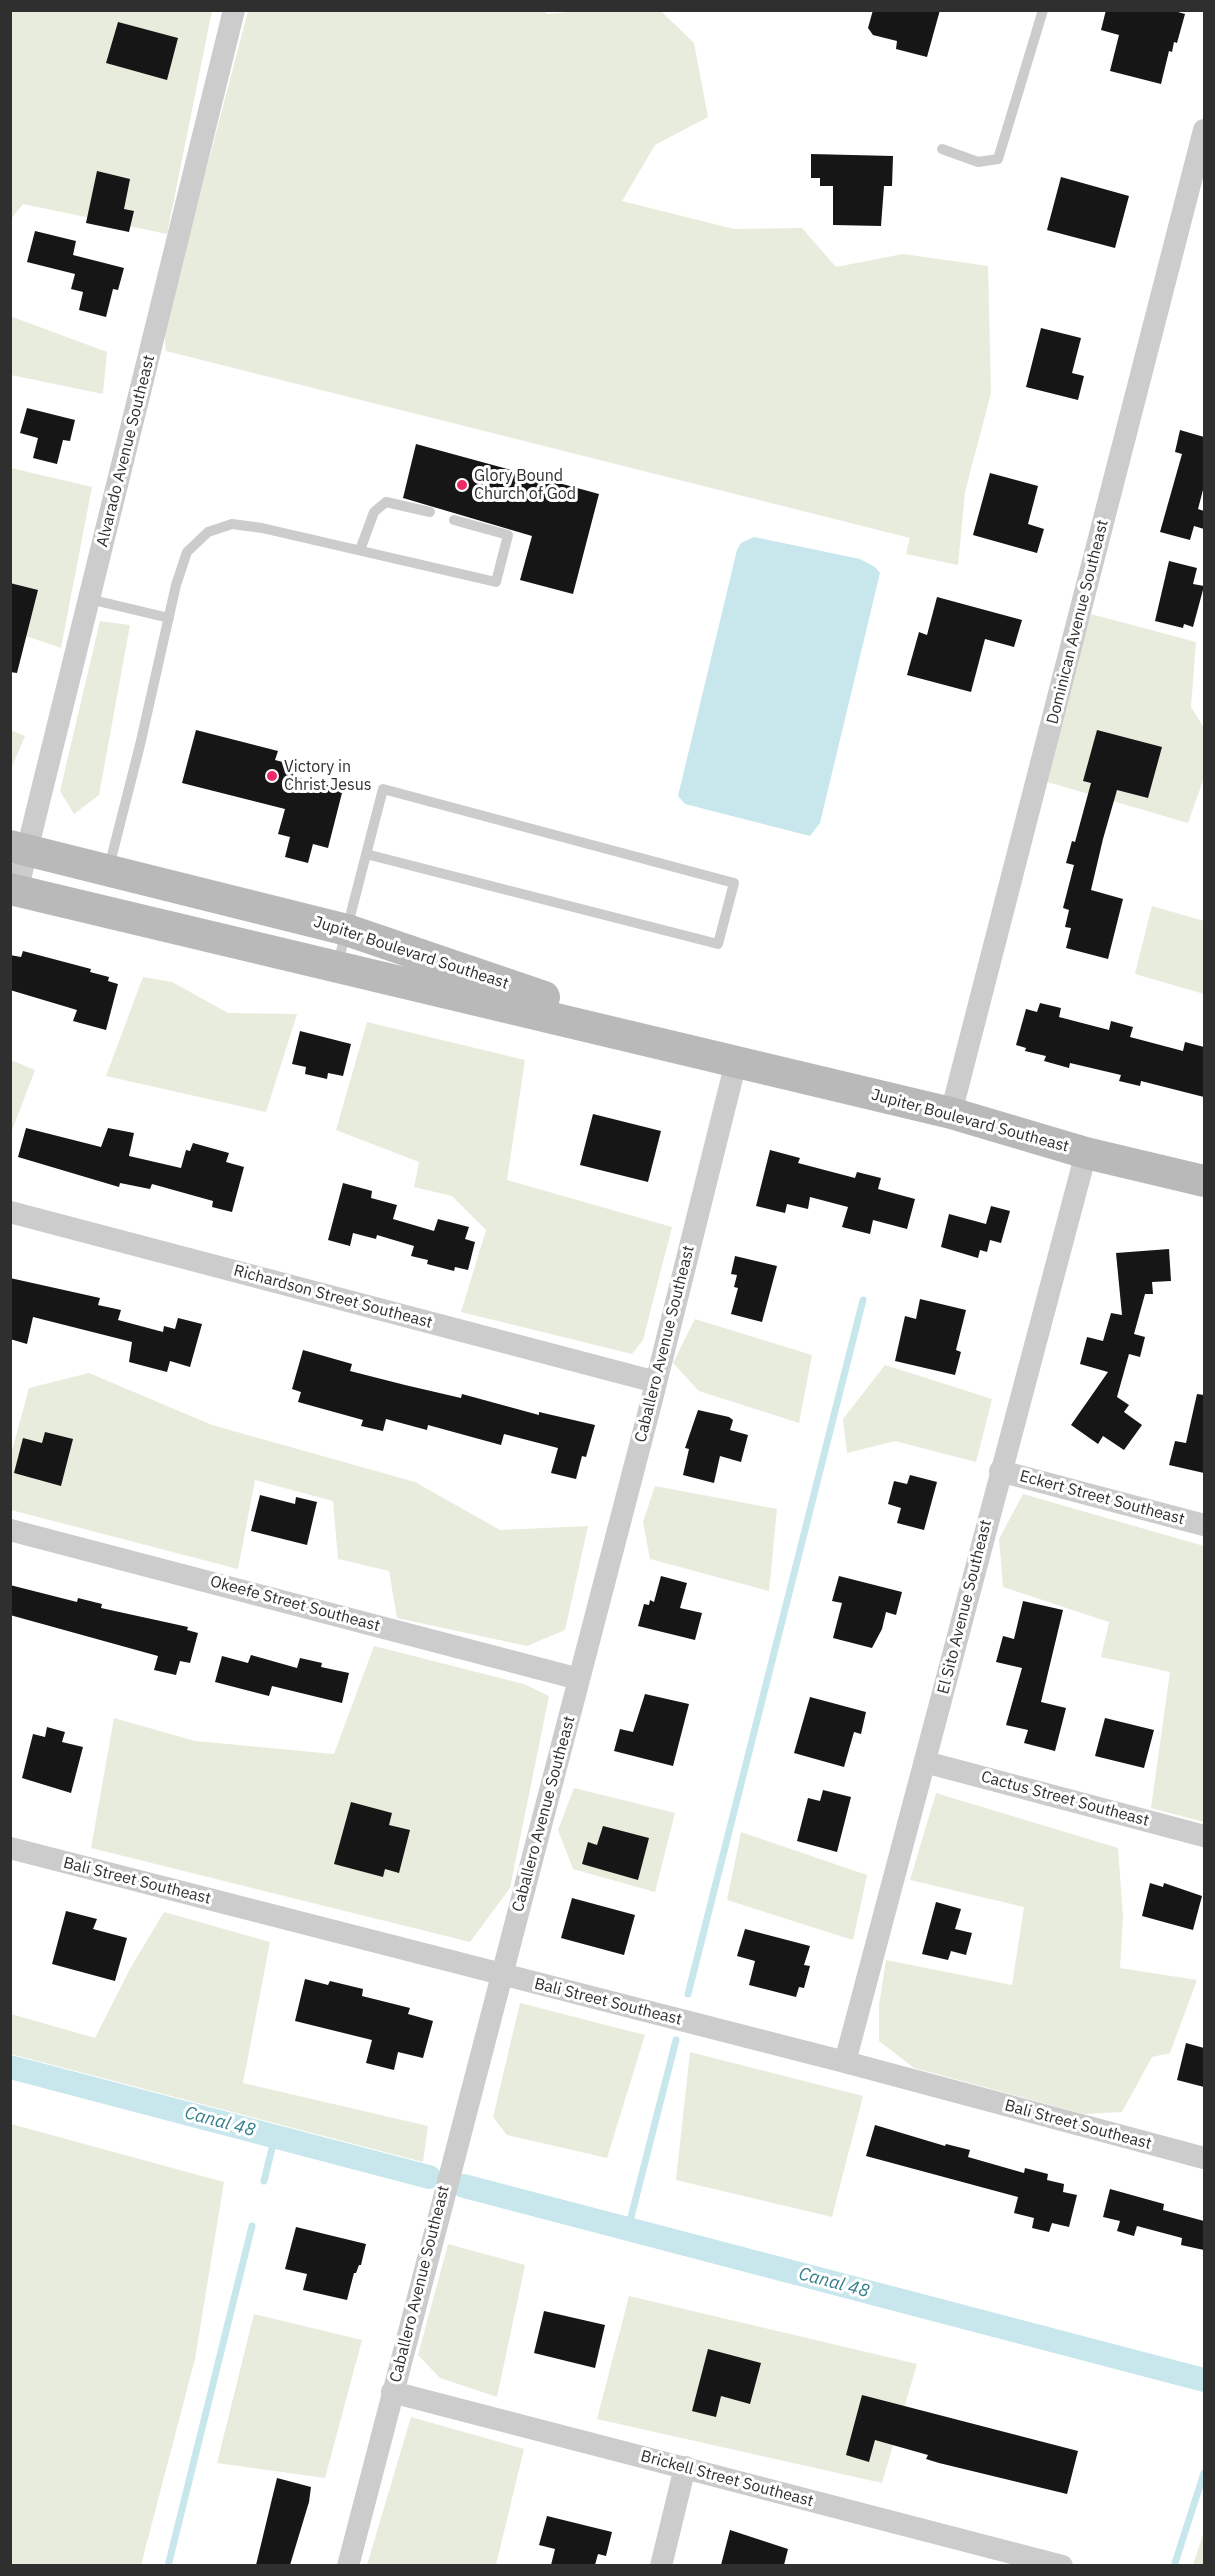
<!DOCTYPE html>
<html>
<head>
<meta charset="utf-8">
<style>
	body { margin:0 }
	#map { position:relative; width:1215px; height:2576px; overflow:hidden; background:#fff; font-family:"IBM Plex Sans",sans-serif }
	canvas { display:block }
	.frame { position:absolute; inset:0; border:12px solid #2f2f2f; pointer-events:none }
</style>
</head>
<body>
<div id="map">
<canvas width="1215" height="2576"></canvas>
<div class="frame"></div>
</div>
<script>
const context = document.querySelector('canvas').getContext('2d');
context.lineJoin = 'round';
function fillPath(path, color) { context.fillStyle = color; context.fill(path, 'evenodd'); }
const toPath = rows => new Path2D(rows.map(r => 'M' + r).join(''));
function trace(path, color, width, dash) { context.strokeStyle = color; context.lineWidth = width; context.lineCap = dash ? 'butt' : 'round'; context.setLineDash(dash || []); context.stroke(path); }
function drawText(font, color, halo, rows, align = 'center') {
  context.font = font + ' "IBM Plex Sans",sans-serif'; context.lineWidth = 6; context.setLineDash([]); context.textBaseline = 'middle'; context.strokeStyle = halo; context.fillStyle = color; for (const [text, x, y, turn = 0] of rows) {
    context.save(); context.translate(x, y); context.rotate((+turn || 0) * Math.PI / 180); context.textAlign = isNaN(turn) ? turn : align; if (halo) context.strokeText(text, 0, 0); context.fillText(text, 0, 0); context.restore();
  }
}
const green = toPath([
	[543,10,547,14,589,10,661,11,694,43,708,117,655,145,622,201,734,229,802,228,836,267,903,254,988,266,991,393,965,492,958,565,906,554,910,538,166,351,164,331,248,11],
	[11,11,212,11,167,234,23,204,11,219],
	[10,316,107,352,103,394,11,375],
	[11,468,92,487,61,648,11,631],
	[1091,614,1196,642,1191,707,1204,728,1204,778,1188,823,1044,781],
	[100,621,130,625,99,795,74,814,60,791],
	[11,730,25,736,11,769],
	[1152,906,1204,921,1204,994,1135,974],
	[143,977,172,982,228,1013,297,1014,266,1112,106,1076],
	[367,1022,525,1060,507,1180,672,1227,643,1340,632,1354,461,1312,486,1230,452,1196,414,1187,419,1162,336,1130],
	[11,1060,35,1070,11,1133],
	[695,1319,812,1355,799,1423,699,1391,673,1363],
	[885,1365,992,1399,976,1462,895,1441,847,1453,843,1419],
	[89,1373,212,1425,415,1482,500,1530,588,1526,565,1630,527,1646,397,1618,389,1571,338,1559,333,1501,255,1480,238,1569,11,1510,11,1454,29,1388],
	[655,1486,777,1509,769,1591,650,1559,643,1522],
	[1023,1494,1204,1546,1204,1822,1151,1808,1170,1672,1101,1657,1109,1622,1003,1587,999,1539],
	[374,1646,524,1684,549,1696,510,1888,470,1942,91,1848,114,1718,195,1741,334,1754],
	[574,1788,675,1813,655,1892,573,1869,558,1830],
	[936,1793,1118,1848,1123,1917,1120,1968,1197,1980,1170,2053,1152,2057,1122,2112,1084,2114,914,2068,879,2041,879,2005,886,1960,1012,1985,1024,1907,910,1880],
	[741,1832,867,1875,853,1940,727,1900],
	[164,1912,270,1942,243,2083,428,2126,423,2162,11,2054,11,2014,95,2038,131,1967],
	[520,2003,645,2035,607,2158,507,2135,493,2117],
	[690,2052,863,2096,832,2217,676,2180],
	[11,2124,224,2182,195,2359,141,2565,11,2565],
	[448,2244,525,2265,497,2397,440,2378,418,2355],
	[629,2296,917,2364,882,2483,597,2419],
	[254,2314,362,2340,325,2478,217,2463],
	[411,2417,524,2449,496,2565,367,2565],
	[1204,2531,1204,2565,1193,2565]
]);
const water = toPath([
	[754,537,860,559,875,567,880,573,820,823,810,836,685,804,678,796,737,550,741,543]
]);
const stream = toPath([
	[688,1994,863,1300],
	[264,2181,275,2136],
	[628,2229,676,2040],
	[1175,2563,1204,2473],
	[168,2566,252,2226]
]);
const canal = toPath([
	[10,2067,429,2177],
	[464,2186,1204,2380]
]);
const building = toPath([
	[873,10,940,10,927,57,896,49,897,41,873,35,868,28],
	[1106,10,1171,10,1185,14,1177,43,1174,42,1172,52,1169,51,1161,84,1110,71,1119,35,1101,30],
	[118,22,178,38,167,80,106,63],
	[811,154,893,156,892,186,884,186,881,226,833,225,833,186,820,186,820,178,811,178],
	[97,171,130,179,124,209,134,211,129,232,86,223],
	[1061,177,1129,196,1115,248,1047,230],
	[35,231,76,241,73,255,124,268,118,290,113,289,106,317,79,310,83,292,71,289,75,274,27,262],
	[1041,328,1081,338,1072,373,1084,376,1078,400,1026,387],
	[27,408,75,420,70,441,63,440,57,464,33,458,38,438,20,433],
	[1180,430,1204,437,1204,486,1198,509,1204,511,1204,529,1194,526,1190,540,1160,532,1182,454,1175,452],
	[416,444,599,494,573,594,520,580,532,536,403,498],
	[990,473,1038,486,1028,524,1044,529,1037,553,973,535],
	[1169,561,1197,568,1193,584,1204,586,1193,627,1184,624,1183,628,1155,621],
	[10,583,38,590,17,673,10,672],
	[937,597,1022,620,1014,647,985,639,971,692,907,675,919,632,927,635],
	[196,730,278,751,275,760,298,766,295,777,343,789,328,848,313,844,308,863,285,857,290,837,278,834,285,809,182,783],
	[1097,730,1162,747,1148,798,1117,790,1103,839,1091,890,1123,899,1108,959,1066,948,1071,928,1065,927,1069,910,1063,908,1074,865,1066,863,1072,841,1075,842,1091,783,1083,781],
	[23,951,91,969,90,972,109,977,108,981,118,984,106,1030,73,1021,77,1010,10,990,10,955,21,957],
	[1040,1003,1061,1008,1059,1017,1109,1030,1111,1021,1133,1027,1130,1037,1183,1051,1185,1042,1204,1047,1204,1097,1141,1081,1140,1086,1119,1081,1121,1075,1070,1063,1069,1068,1044,1061,1046,1056,1025,1051,1026,1048,1016,1045,1026,1009,1037,1012],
	[300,1031,351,1044,343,1076,328,1073,327,1079,305,1074,306,1067,292,1064],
	[593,1114,661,1131,648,1182,580,1165],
	[26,1128,101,1147,108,1128,134,1133,129,1156,181,1168,186,1150,190,1151,193,1143,229,1153,226,1162,244,1167,232,1212,212,1207,213,1201,152,1184,150,1189,120,1183,119,1187,18,1157],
	[770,1150,800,1158,798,1163,855,1178,857,1172,881,1178,878,1189,915,1199,907,1229,873,1220,870,1234,842,1227,848,1207,810,1197,808,1209,787,1204,785,1213,756,1206],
	[343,1183,372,1191,371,1198,397,1205,393,1219,434,1231,438,1219,469,1227,465,1239,475,1242,468,1270,455,1267,454,1271,427,1264,428,1260,411,1256,414,1246,377,1235,376,1239,353,1233,350,1246,328,1240],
	[991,1206,1010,1211,1001,1243,990,1240,987,1252,980,1250,978,1258,941,1247,949,1214,986,1224],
	[1169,1249,1171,1281,1152,1282,1153,1294,1145,1294,1134,1334,1145,1337,1140,1357,1129,1354,1117,1397,1129,1405,1124,1412,1142,1425,1124,1450,1103,1436,1098,1444,1071,1425,1108,1372,1080,1364,1087,1337,1103,1341,1111,1313,1122,1315,1116,1253],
	[735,1256,777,1266,762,1322,731,1314,738,1288,734,1287,737,1275,731,1274],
	[10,1278,100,1298,98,1305,121,1310,118,1320,163,1332,164,1326,175,1329,178,1318,202,1324,190,1367,170,1361,167,1372,129,1362,132,1342,33,1317,27,1344,10,1339],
	[920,1299,966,1310,956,1350,961,1352,955,1375,895,1361,905,1316,916,1319],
	[303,1350,352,1364,350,1371,405,1385,461,1398,462,1394,539,1415,539,1412,595,1425,586,1457,582,1456,576,1479,551,1473,558,1448,504,1434,501,1445,428,1425,427,1430,386,1419,383,1431,361,1426,363,1420,298,1402,301,1392,292,1389],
	[1197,1394,1204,1395,1204,1473,1169,1465,1175,1441,1186,1443],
	[698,1410,729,1417,733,1420,730,1430,748,1435,741,1462,720,1456,714,1483,683,1475,689,1449,685,1448],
	[45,1432,73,1439,61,1486,14,1473,23,1438,42,1443],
	[910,1475,937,1482,924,1530,897,1523,901,1508,888,1504,894,1481,907,1484],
	[260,1495,295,1504,296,1497,317,1502,307,1545,251,1531],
	[661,1576,687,1583,680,1608,702,1613,695,1640,638,1626,644,1604,649,1605,650,1600,654,1602],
	[839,1576,902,1592,896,1615,886,1612,882,1629,872,1648,833,1638,842,1603,832,1601],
	[10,1585,77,1602,78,1598,102,1604,101,1608,188,1627,187,1630,198,1633,190,1663,180,1661,176,1675,154,1670,158,1656,10,1615],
	[1023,1601,1063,1610,1041,1702,1066,1708,1055,1751,1024,1743,1028,1730,1006,1725,1022,1668,996,1662,1003,1636,1014,1639],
	[251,1655,297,1668,300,1658,322,1663,321,1667,349,1673,342,1703,272,1686,269,1696,215,1682,222,1656,248,1663],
	[645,1694,689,1704,673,1766,614,1751,620,1729,633,1732],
	[810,1697,866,1712,861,1734,854,1732,844,1767,794,1753],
	[1105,1718,1154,1730,1144,1768,1095,1756],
	[47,1727,65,1732,62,1742,83,1747,71,1793,22,1778,33,1734,45,1737],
	[823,1790,851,1797,837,1852,797,1841,808,1798,820,1801],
	[351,1802,392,1813,389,1825,410,1830,399,1873,385,1869,383,1877,334,1864],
	[603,1826,649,1838,638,1880,582,1864,588,1842,597,1845],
	[1150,1883,1163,1887,1164,1883,1202,1896,1193,1930,1142,1916],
	[572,1898,635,1915,624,1955,561,1938],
	[936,1902,961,1909,955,1929,972,1933,966,1955,951,1951,948,1960,922,1954],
	[66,1911,97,1919,93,1929,127,1938,115,1981,52,1964],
	[745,1929,810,1946,804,1965,810,1966,804,1988,799,1987,796,1997,749,1985,755,1961,737,1956],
	[305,1979,328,1985,330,1981,363,1989,362,1996,410,2008,408,2014,433,2021,423,2058,398,2052,394,2070,366,2063,372,2040,295,2021],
	[1186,2043,1204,2048,1204,2087,1177,2080],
	[875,2125,945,2146,946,2144,970,2150,968,2157,1024,2173,1025,2168,1048,2174,1047,2180,1064,2184,1063,2192,1077,2195,1069,2227,1052,2223,1049,2232,1032,2228,1034,2218,1014,2213,1018,2197,866,2156],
	[1110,2189,1164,2204,1163,2210,1204,2221,1204,2250,1181,2245,1182,2238,1137,2226,1134,2236,1117,2231,1120,2221,1103,2217],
	[296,2227,366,2244,361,2265,359,2265,356,2273,354,2273,347,2300,303,2290,307,2274,285,2269],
	[544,2311,605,2325,595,2368,534,2353],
	[708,2349,761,2363,750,2404,721,2396,716,2417,692,2411],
	[862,2395,1078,2451,1067,2494,939,2463,926,2459,928,2455,875,2440,869,2462,846,2455],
	[277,2478,311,2487,309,2502,290,2565,256,2565],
	[547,2516,612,2532,606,2556,598,2554,595,2565,551,2565,555,2549,539,2545],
	[730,2530,788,2549,784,2565,721,2565]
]);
const lane = toPath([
	[942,149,978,162,998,159,1043,10],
	[360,550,374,512,386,502,430,512],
	[89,599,169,618],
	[109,867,140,745,176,585,187,552,208,532,232,524,262,528,496,582,508,535,454,520],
	[338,963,383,789,734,883,718,944,366,854]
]);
const street = toPath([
	[17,891,234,10],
	[951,1113,1204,130],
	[10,1212,656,1382],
	[1000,1471,1204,1525],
	[10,1530,579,1679],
	[925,1762,1204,1836],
	[10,1848,845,2062,1204,2158],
	[845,2062,1086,1153],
	[392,2392,1062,2566],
	[348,2566,650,1407,736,1062],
	[661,2566,685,2467]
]);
const secondary = toPath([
	[10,846,347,930,544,997],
	[10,889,951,1113,1086,1153,1204,1181]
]);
const markers = [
	[462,485,6,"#ec2a64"],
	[272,776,6,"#ec2a64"]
];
const streetNames = [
	["Alvarado Avenue Southeast",126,451,-76],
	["Dominican Avenue Southeast",1078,622,-76],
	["Jupiter Boulevard Southeast",411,953,18],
	["Jupiter Boulevard Southeast",970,1121,15],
	["Richardson Street Southeast",333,1297,15],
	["Caballero Avenue Southeast",665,1344,-76],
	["Eckert Street Southeast",1102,1498,15],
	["Okeefe Street Southeast",295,1604,15],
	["El Sito Avenue Southeast",965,1607,-76],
	["Cactus Street Southeast",1065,1799,15],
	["Caballero Avenue Southeast",544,1814,-75],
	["Bali Street Southeast",137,1881,14],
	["Bali Street Southeast",608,2002,14],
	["Bali Street Southeast",1078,2125,15],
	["Caballero Avenue Southeast",420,2284,-76],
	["Brickell Street Southeast",727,2479,15]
];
const poiNames = [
	["Glory Bound",474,476],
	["Church of God",474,494],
	["Victory in",284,767],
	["Christ Jesus",284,785]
];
const waterNames = [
	["Canal 48",220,2122,15],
	["Canal 48",834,2283,15]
];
fillPath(green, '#e8ecdc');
fillPath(water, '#c7e7ed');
trace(stream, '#c7e7ed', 7);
trace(canal, '#c7e7ed', 24);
fillPath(building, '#161616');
trace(lane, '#ccc', 10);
trace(street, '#ccc', 22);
trace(secondary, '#b9b9b9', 32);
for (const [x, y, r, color] of markers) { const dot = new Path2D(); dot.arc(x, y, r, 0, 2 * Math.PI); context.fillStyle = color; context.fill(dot); trace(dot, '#fff', 2); }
drawText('16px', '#2f2f2f', '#fff', streetNames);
drawText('16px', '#2f2f2f', '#fff', poiNames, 'left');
drawText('italic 18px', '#377f8d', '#fff', waterNames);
</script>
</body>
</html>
